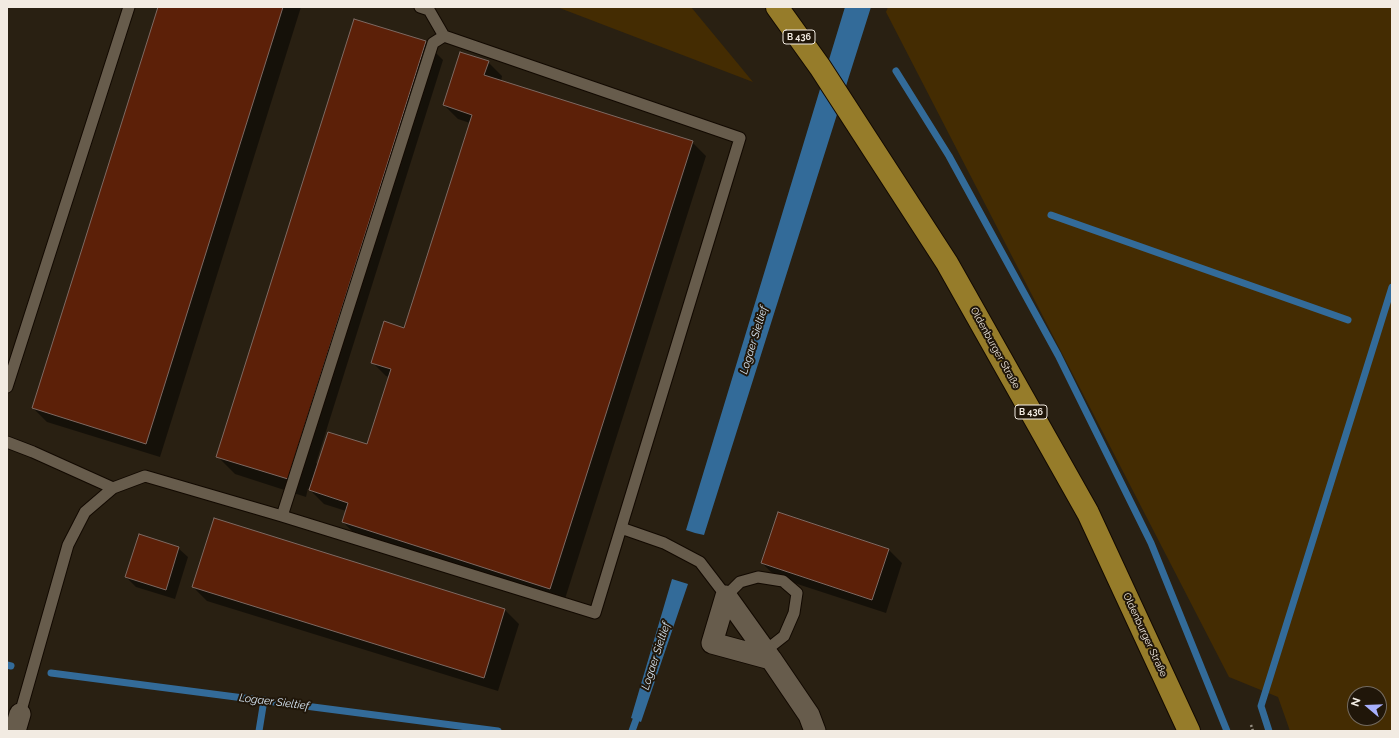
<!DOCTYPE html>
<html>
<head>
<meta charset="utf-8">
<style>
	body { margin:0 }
	#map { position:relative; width:1399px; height:738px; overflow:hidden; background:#292012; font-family:Raleway,sans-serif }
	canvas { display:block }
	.frame { position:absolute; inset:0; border:8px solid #f2ebe2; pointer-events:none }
	.north { position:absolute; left:1347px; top:686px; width:40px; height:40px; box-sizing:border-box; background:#201609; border:1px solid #746b60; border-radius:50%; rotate:289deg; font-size:11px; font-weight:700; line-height:16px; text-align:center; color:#f2ebe2 }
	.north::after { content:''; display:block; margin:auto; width:14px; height:18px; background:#a8b0fc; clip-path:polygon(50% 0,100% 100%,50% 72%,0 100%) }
</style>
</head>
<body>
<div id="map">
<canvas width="1399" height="738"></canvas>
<div class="frame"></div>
<div class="north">N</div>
</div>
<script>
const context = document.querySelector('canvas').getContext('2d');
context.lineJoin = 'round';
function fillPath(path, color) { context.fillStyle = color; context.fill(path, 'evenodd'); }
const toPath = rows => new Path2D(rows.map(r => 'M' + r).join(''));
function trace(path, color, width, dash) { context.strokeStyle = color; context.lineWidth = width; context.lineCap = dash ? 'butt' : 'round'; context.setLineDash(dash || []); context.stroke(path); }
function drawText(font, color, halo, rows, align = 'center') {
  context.font = font + ' Raleway,sans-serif'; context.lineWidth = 4; context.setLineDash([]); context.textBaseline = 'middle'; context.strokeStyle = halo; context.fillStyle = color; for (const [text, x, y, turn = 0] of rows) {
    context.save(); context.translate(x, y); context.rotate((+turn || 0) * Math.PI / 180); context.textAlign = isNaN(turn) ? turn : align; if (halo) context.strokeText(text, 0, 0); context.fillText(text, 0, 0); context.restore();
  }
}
const green = toPath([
	[557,7,691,7,753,82],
	[888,7,1392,7,1392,731,1290,731,1278,697,1229,677,886,12],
	[1355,694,1379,694,1379,718,1355,718]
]);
const water = toPath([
	[845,7,871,7,704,535,695,533,686,530],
	[672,579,688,584,641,722,631,718]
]);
const shadow = toPath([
	[159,7,301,7,160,457,47,422,33,408],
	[425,42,443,60,316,463,318,464,367,445,389,377,386,376,372,362,404,329,470,123,458,119,444,105,488,62,502,76,501,81,692,142,706,156,564,602,357,536,343,522,346,511,324,504,308,488,306,497,235,474,217,456],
	[214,520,505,610,519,624,498,691,207,601,193,587],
	[178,548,188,557,175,599,136,587,126,577],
	[888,549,902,563,886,613,776,577,762,563]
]);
const stream = toPath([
	[896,71,949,156,1058,355,1151,543,1227,731],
	[1051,215,1348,320],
	[7,665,11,666],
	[51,673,498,731],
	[259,731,264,700],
	[632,731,636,720],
	[1269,731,1261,706,1392,287]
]);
const building = toPath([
	[158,7,283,7,146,444,32,408,158,7],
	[354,19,426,41,288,479,216,457,354,19],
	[460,52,489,61,484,75,693,141,550,589,342,522,348,503,309,490,328,432,367,444,391,369,371,363,384,321,404,328,472,115,443,105,460,52],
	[778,512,889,549,872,600,761,563,778,512],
	[214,518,505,609,484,678,192,587,214,518],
	[139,534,179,547,166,590,125,577,139,534]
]);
const path = toPath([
	[1251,725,1253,731]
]);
const service = toPath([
	[420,7,429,10,444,36],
	[7,387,129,7],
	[7,442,33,452,113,488],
	[621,528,664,543,700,562,726,596,740,582,758,577,783,581,797,593,794,613,784,636,765,651],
	[20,714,68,545,85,512,113,488,145,476,282,516,433,43,444,36,740,138,595,613,282,516]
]);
const minor = toPath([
	[771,659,712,643,726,596,771,659,809,715,815,731],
	[15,731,20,714]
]);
const primary = toPath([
	[777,7,820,67,947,263,1088,513,1189,731]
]);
const shields = [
	[799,37,32],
	[1031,412,32]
];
const shieldNames = [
	["B 436",799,37],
	["B 436",1031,412]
];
const streetNames = [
	["Oldenburger Straße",995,348,61],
	["Oldenburger Straße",1145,635,65]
];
const waterNames = [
	["Logaer Sieltief",754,340,-73],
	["Logaer Sieltief",656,656,-72],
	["Logaer Sieltief",274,702,7]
];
fillPath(green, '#442c02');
fillPath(water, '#336b99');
fillPath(shadow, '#0007');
trace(stream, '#336b99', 7);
fillPath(building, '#5c2008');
trace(building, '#7d6962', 1);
trace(service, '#120901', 13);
trace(minor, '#120901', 23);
trace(primary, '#120901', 24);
trace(path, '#978f84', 2.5, [2, 2]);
trace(service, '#675c4c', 11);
trace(minor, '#675c4c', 21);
trace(primary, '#967c2a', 22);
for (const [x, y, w] of shields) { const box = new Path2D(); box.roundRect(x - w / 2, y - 7, w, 14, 3); context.fillStyle = '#201609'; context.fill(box); trace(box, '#f2ebe2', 1); }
drawText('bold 9px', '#f2ebe2', null, shieldNames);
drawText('10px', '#f2ebe2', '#201609', streetNames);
drawText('italic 11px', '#d5e4f2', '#201609', waterNames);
</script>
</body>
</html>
